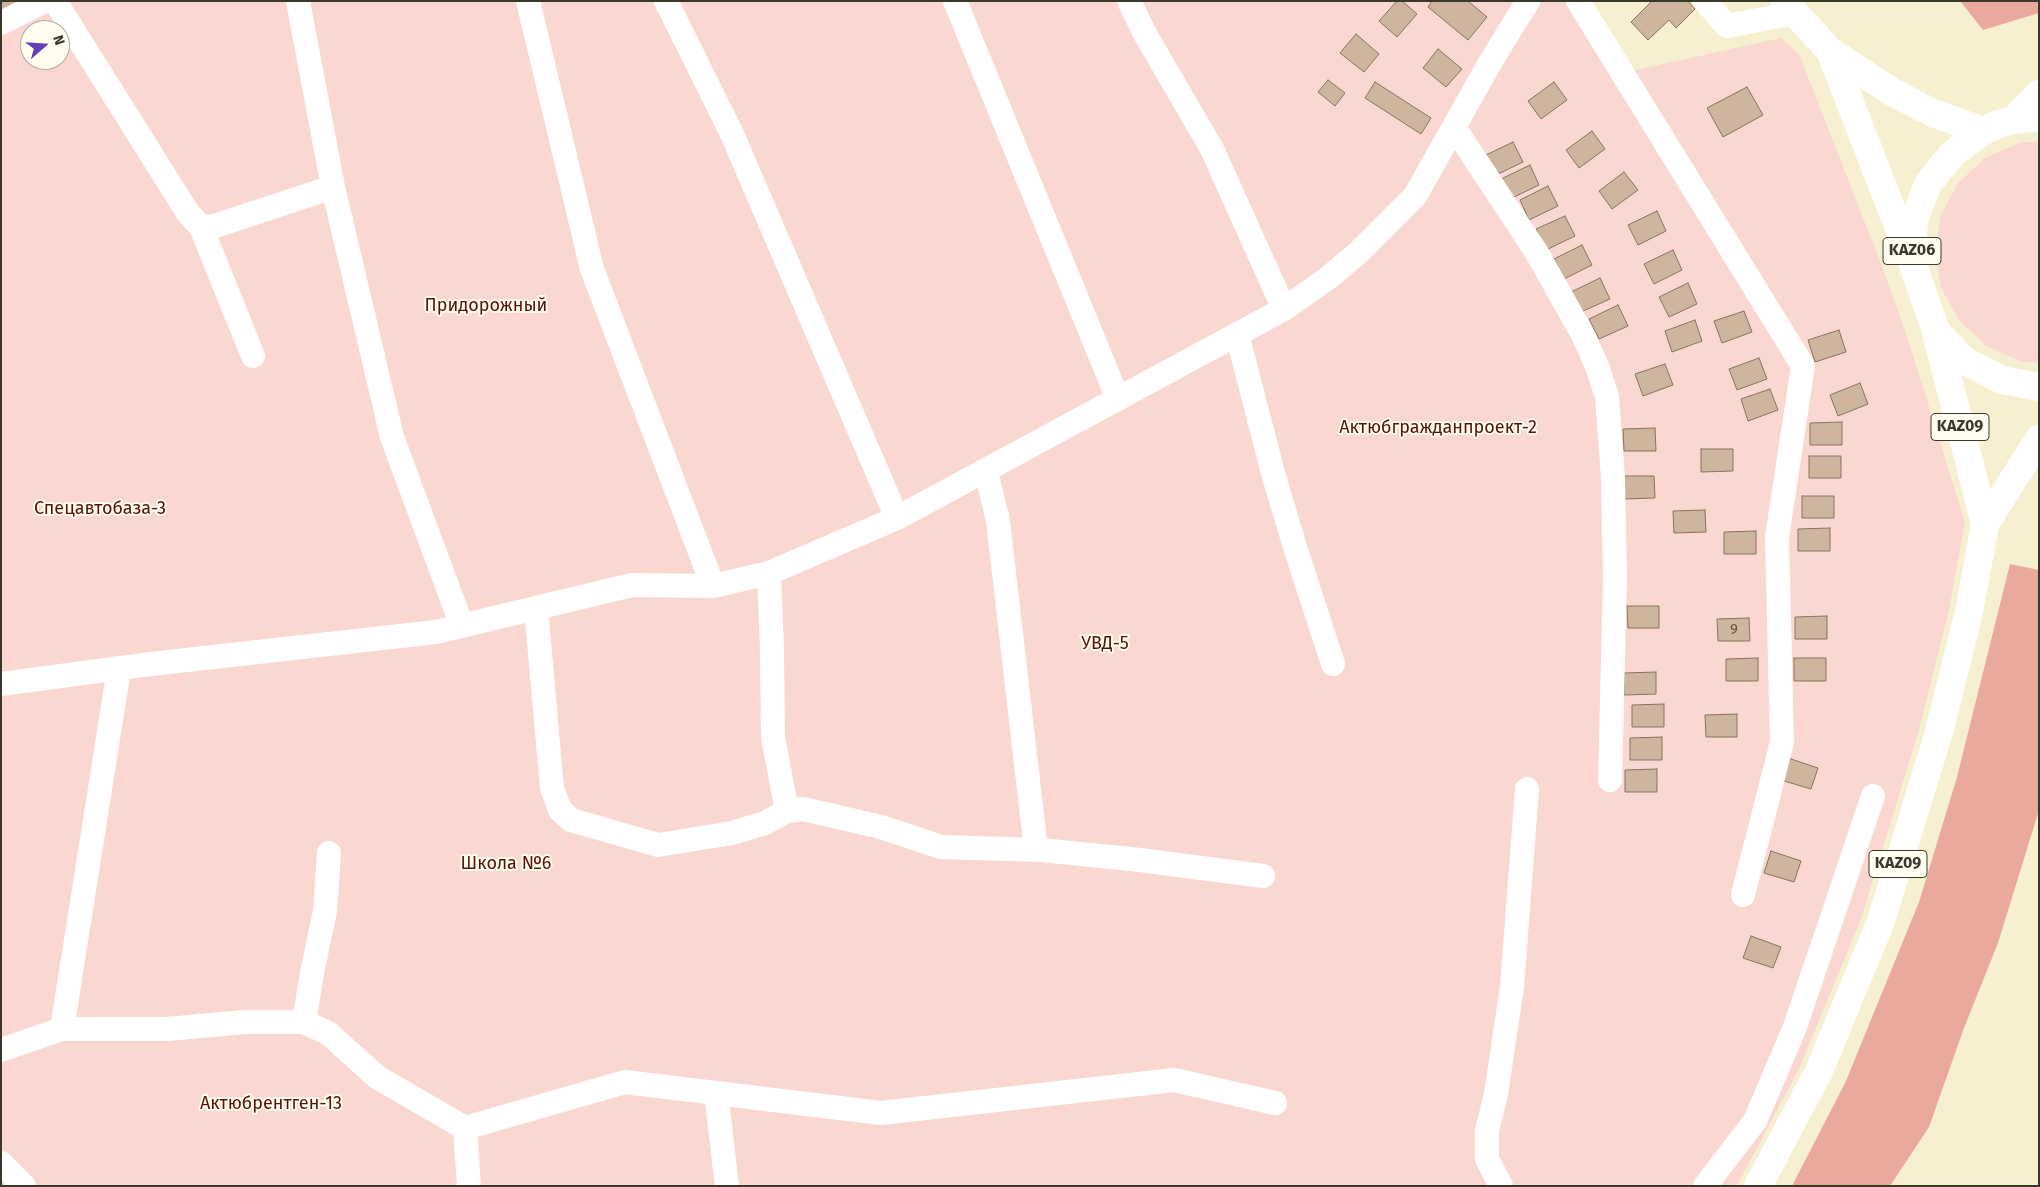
<!DOCTYPE html>
<html>
<head>
<meta charset="utf-8">
<style>
	body { margin:0 }
	#map { position:relative; width:2040px; height:1187px; overflow:hidden; background:#f6f0d0; font-family:"Fira Sans",sans-serif }
	canvas { display:block }
	.frame { position:absolute; inset:0; border:2px solid #3a382b; pointer-events:none }
	.north { position:absolute; left:20px; top:20px; width:50px; height:50px; box-sizing:border-box; background:#fffdf0; border:1px solid #b0aea1; border-radius:50%; rotate:71deg; font-size:14px; font-weight:700; line-height:20px; text-align:center; color:#3a382b }
	.north::after { content:''; display:block; margin:auto; width:18px; height:22px; background:#643fb7; clip-path:polygon(50% 0,100% 100%,50% 72%,0 100%) }
</style>
</head>
<body>
<div id="map">
<canvas width="2040" height="1187"></canvas>
<div class="frame"></div>
<div class="north">N</div>
</div>
<script>
const context = document.querySelector('canvas').getContext('2d');
context.lineJoin = 'round';
function fillPath(path, color) { context.fillStyle = color; context.fill(path, 'evenodd'); }
const toPath = rows => new Path2D(rows.map(r => 'M' + r).join(''));
function trace(path, color, width, dash) { context.strokeStyle = color; context.lineWidth = width; context.lineCap = dash ? 'butt' : 'round'; context.setLineDash(dash || []); context.stroke(path); }
function drawText(font, color, halo, rows, align = 'center') {
  context.font = font + ' "Fira Sans",sans-serif'; context.lineWidth = 4; context.setLineDash([]); context.textBaseline = 'middle'; context.strokeStyle = halo; context.fillStyle = color; for (const [text, x, y, turn = 0] of rows) {
    context.save(); context.translate(x, y); context.rotate((+turn || 0) * Math.PI / 180); context.textAlign = isNaN(turn) ? turn : align; if (halo) context.strokeText(text, 0, 0); context.fillText(text, 0, 0); context.restore();
  }
}
const green = toPath([
	[45,1,1580,1,1622,73,1781,38,1799,54,1880,261,1906,333,1965,522,1949,610,1919,730,1861,919,1799,1069,1737,1186,1,1186,1,23],
	[30,30,60,30,60,60,30,60],
	[2039,141,2039,363,2020,361,1986,346,1959,320,1941,288,1935,252,1941,215,1958,183,1985,158,2019,143]
]);
const forest = toPath([
	[1960,1,2039,1,2039,13,1983,30],
	[2010,564,2039,570,2039,810,1998,943,1964,1028,1929,1127,1890,1186,1792,1186,1846,1081,1919,902,1957,777]
]);
const building = toPath([
	[1,1,22,1,1,11,1,1],
	[1397,1,1402,1,1417,14,1397,37,1379,21,1397,1],
	[1432,1,1468,1,1487,17,1468,40,1428,7,1432,1],
	[1652,1,1688,1,1695,9,1676,28,1669,20,1648,40,1631,22,1652,1],
	[1356,34,1379,54,1364,72,1340,53,1356,34],
	[1438,49,1462,69,1446,87,1423,68,1438,49],
	[1328,80,1345,93,1335,106,1318,92,1328,80],
	[1375,82,1431,118,1421,134,1365,98,1375,82],
	[1554,82,1567,100,1541,119,1528,101,1554,82],
	[1747,87,1763,115,1723,137,1707,108,1747,87],
	[1592,131,1605,149,1579,168,1566,150,1592,131],
	[1513,142,1523,162,1494,176,1484,156,1513,142],
	[1530,165,1539,185,1510,199,1501,179,1530,165],
	[1624,172,1638,190,1612,209,1599,191,1624,172],
	[1548,186,1558,206,1529,220,1520,200,1548,186],
	[1657,211,1666,231,1638,245,1628,225,1657,211],
	[1565,216,1575,236,1546,250,1536,229,1565,216],
	[1582,245,1592,265,1564,279,1554,259,1582,245],
	[1673,250,1682,270,1654,284,1644,264,1673,250],
	[1600,278,1610,299,1581,312,1571,292,1600,278],
	[1688,283,1697,304,1669,317,1659,297,1688,283],
	[1618,305,1628,326,1599,339,1589,319,1618,305],
	[1744,311,1752,332,1722,343,1714,321,1744,311],
	[1695,320,1702,341,1672,352,1665,331,1695,320],
	[1839,330,1846,352,1815,362,1808,340,1839,330],
	[1759,358,1767,379,1737,390,1729,369,1759,358],
	[1665,364,1673,385,1643,396,1635,374,1665,364],
	[1860,383,1868,404,1838,416,1830,395,1860,383],
	[1770,389,1778,410,1748,421,1741,399,1770,389],
	[1842,422,1842,445,1810,445,1810,423,1842,422],
	[1655,428,1656,451,1624,451,1623,429,1655,428],
	[1701,449,1733,449,1733,471,1701,472,1701,449],
	[1809,456,1841,456,1841,478,1809,478,1809,456],
	[1622,476,1654,476,1655,498,1623,499,1622,476],
	[1802,496,1834,496,1834,518,1802,518,1802,496],
	[1705,510,1706,532,1674,533,1673,511,1705,510],
	[1830,528,1830,551,1798,551,1798,529,1830,528],
	[1756,531,1756,554,1724,554,1724,532,1756,531],
	[1627,606,1659,606,1659,628,1628,628,1627,606],
	[1827,616,1827,639,1795,639,1795,617,1827,616],
	[1749,618,1750,641,1718,641,1717,619,1749,618],
	[1758,658,1758,681,1726,681,1726,659,1758,658],
	[1794,658,1826,658,1826,681,1794,681,1794,658],
	[1656,672,1656,694,1624,695,1624,673,1656,672],
	[1664,704,1664,727,1632,727,1632,705,1664,704],
	[1737,714,1737,737,1706,737,1705,715,1737,714],
	[1662,737,1662,760,1630,760,1630,738,1662,737],
	[1788,758,1818,768,1811,789,1781,780,1788,758],
	[1657,769,1657,792,1625,792,1625,770,1657,769],
	[1771,851,1801,861,1794,882,1764,873,1771,851],
	[1751,936,1781,947,1773,968,1743,958,1751,936]
]);
const minor = toPath([
	[55,1,188,213,201,227,215,226,333,187],
	[298,1,333,187,392,437,462,626],
	[528,1,592,269,713,586],
	[666,1,732,134,897,518],
	[955,1,1118,399],
	[1129,1,1145,34,1212,149,1284,309],
	[1578,1,1803,366,1777,537,1782,742,1743,895],
	[1705,1,1727,26,1795,13],
	[1,23,45,1],
	[1454,127,1537,253,1583,335,1597,366,1607,397,1613,478,1615,579,1610,780],
	[201,227,253,356],
	[1237,334,1273,473,1295,547,1333,664],
	[986,471,998,521,1036,850],
	[769,573,772,649,773,737,787,811],
	[536,608,552,788,560,810,571,820,658,845,732,833,765,823,787,811,803,809,881,827,941,847,1041,850,1140,860,1263,876],
	[119,669,62,1029,167,1029,245,1022,304,1022,328,1033,377,1077,465,1128,625,1082,881,1113,1174,1080,1275,1103],
	[1,684,151,664,436,632,632,585,713,586,769,573,897,518,1284,309,1327,279,1359,252,1415,196,1491,61,1528,1],
	[304,1022,312,973,325,911,329,853],
	[1,1050,62,1029],
	[716,1093,727,1186],
	[465,1128,469,1186],
	[1,1163,24,1186],
	[1501,1186,1487,1159,1487,1131,1496,1094,1512,987,1527,789],
	[1705,1186,1755,1121,1795,1027,1873,796]
]);
const major = toPath([
	[1784,1,1830,51,1892,92,1933,113,1983,131],
	[1830,51,1911,259]
]);
const highway = toPath([
	[2039,117,2013,120,1998,124,1983,131,1952,154,1928,184,1914,220,1911,259,1936,331,1965,361,2002,380,2039,387],
	[2013,120,2039,94],
	[1936,332,1985,524],
	[1758,1186,1819,1071,1881,921,1939,732,1969,612,1985,524,2039,439]
]);
const numberNames = [
	["9",1734,630]
];
const shields = [
	[1912,251,58],
	[1960,427,58],
	[1898,864,58]
];
const shieldNames = [
	["KАZ06",1912,251],
	["KAZ09",1960,427],
	["KAZ09",1898,864]
];
const parkNames = [
	["Придорожный",486,306],
	["Актюбгражданпроект-2",1438,428],
	["Спецавтобаза-3",100,509],
	["УВД-5",1105,644],
	["Школа №6",506,864],
	["Актюбрентген-13",271,1104]
];
fillPath(green, '#fad8d1');
fillPath(forest, '#e9aa9d');
fillPath(building, '#cdb59e');
trace(building, '#89735d', 1);
trace(minor, '#fff', 24);
trace(major, '#fff', 28);
trace(highway, '#fff', 28);
drawText('15px', '#5f5748', null, numberNames);
for (const [x, y, w] of shields) { const box = new Path2D(); box.roundRect(x - w / 2, y - 13.5, w, 27, 4); context.fillStyle = '#fffdf0'; context.fill(box); trace(box, '#3a382b', 1); }
drawText('bold 16px', '#3a382b', null, shieldNames);
drawText('18px', '#591005', '#fffdf0', parkNames);
</script>
</body>
</html>
